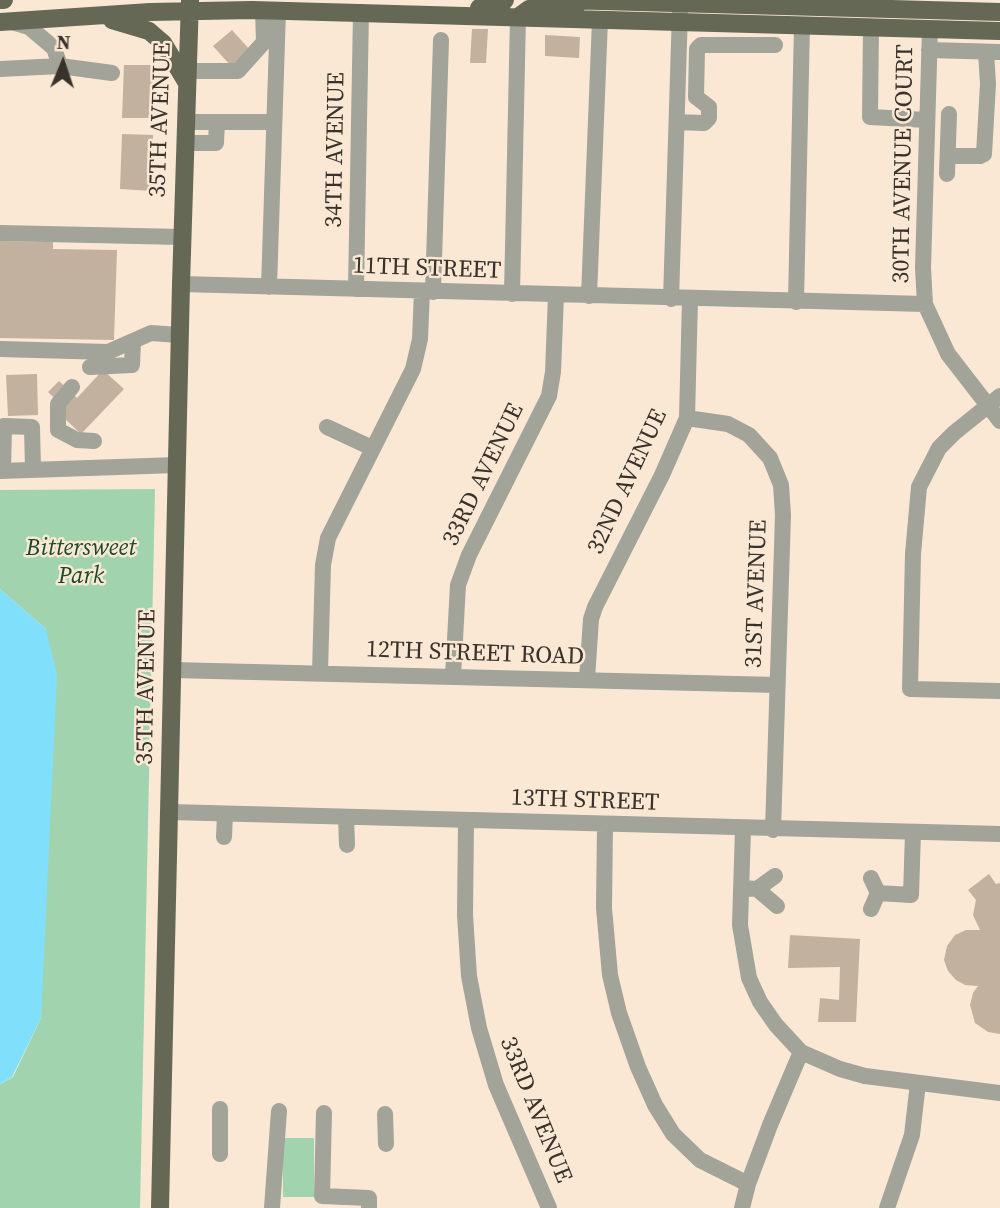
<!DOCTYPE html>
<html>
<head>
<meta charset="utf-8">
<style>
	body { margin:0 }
	#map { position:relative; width:1000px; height:1208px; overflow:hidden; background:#fae8d4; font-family:"Source Serif 4",serif }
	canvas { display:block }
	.north { position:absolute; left:28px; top:28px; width:70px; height:70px; -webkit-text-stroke:5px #fae8d4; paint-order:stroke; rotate:2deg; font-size:19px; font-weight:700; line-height:28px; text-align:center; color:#39322a }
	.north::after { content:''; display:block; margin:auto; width:24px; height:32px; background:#39322a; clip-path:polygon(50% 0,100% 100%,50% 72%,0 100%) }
</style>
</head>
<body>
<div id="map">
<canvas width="1000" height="1208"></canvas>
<div class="north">N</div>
</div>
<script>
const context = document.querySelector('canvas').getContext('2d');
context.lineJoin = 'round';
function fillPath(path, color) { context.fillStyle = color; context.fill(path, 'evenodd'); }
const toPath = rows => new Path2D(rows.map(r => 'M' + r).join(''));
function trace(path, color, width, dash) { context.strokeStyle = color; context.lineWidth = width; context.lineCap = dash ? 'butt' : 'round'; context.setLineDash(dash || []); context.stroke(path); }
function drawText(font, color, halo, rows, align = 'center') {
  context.font = font + ' "Source Serif 4",serif'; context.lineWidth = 5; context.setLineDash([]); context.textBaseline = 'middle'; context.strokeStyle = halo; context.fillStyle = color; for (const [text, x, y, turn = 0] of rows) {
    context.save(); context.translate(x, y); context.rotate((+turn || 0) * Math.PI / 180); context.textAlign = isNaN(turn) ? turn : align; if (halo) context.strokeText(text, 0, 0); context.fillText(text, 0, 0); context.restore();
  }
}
const green = toPath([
	[155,489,140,1208,0,1208,0,1084,13,1077,41,1018,46,629,0,589,0,490],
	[283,1138,314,1138,314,1197,283,1197]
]);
const water = toPath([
	[0,589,46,629,57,675,41,1018,12,1077,0,1084]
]);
const building = toPath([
	[472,29,488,29,486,63,470,63],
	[232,30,250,50,231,66,213,46],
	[545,35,580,37,579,58,545,56],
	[124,65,154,65,153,118,122,118],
	[122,134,153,135,152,191,120,189],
	[0,241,53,242,53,249,117,250,114,340,0,338],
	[103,370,124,389,81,434,61,415,66,409,48,392,59,381,77,398],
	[37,374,38,415,8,416,6,375],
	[989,874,996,884,1000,883,1000,1034,988,1032,975,1023,970,1005,973,993,978,986,965,985,956,980,948,971,944,960,947,946,955,935,966,930,980,930,973,915,976,900,968,890],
	[790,935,860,939,856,1022,818,1022,820,998,839,1000,840,967,788,968]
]);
const minor = toPath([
	[12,22,29,27,54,48,60,66],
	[871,27,870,117,927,120],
	[930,29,923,268,925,304,948,354,1000,421],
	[929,50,1000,52],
	[0,69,60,66,112,73],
	[187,71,238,71,264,42,263,11],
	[217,122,274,122],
	[677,122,704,123,709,118,709,107,696,97,697,49,701,45,775,45],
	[185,143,216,143,217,122,186,122],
	[948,156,980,156,984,154,988,84,986,52],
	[947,174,949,114],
	[0,233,182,237],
	[181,284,925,304],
	[269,287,278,11],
	[356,289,361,12],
	[433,292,441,40],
	[512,294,518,17],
	[589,296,600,20],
	[671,299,680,11],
	[796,302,802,25],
	[0,349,108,352,151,333,179,335],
	[90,367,132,365,133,341],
	[72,387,58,404,58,430,77,440,94,441],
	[1000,396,954,433,939,448,919,487,913,554,910,689,1000,691],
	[687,418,728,424,749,435,770,458,781,485,783,515,773,830],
	[327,427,372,448],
	[0,471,177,465],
	[3,471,4,426,32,427,33,470],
	[172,670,777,685],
	[320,672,323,565,328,538,413,369,420,339,422,291],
	[453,676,458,585,469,555,549,396,553,372,556,295],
	[587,679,591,619,595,607,662,475,687,418,690,299],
	[170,812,1000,834],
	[346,817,347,845],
	[466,820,465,915,469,976,479,1028,496,1085,549,1208],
	[605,825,604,908,610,975,619,1013,638,1067,655,1105,673,1134,700,1160,748,1184],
	[743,829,740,925,749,978,760,1002,776,1025,801,1052,840,1069,865,1076,1000,1093],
	[224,837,225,814],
	[871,878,878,893,911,895,913,832],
	[741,888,757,889,777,906],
	[757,889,775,876],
	[871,909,878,893],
	[324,1113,322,1196,369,1198,369,1208],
	[385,1114,386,1144],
	[220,1154,220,1109],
	[272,1208,279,1111],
	[742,1208,748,1184,770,1125,801,1052],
	[887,1208,912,1135,918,1083]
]);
const major = toPath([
	[0,0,4,0],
	[565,0,1000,12],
	[479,8,499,7,505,0],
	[518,17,529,9,538,6,577,5],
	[112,20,149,31,163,43,187,83],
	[0,22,150,12,252,10,1000,31],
	[160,1208,181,284,190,0]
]);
const streetNames = [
	["35TH AVENUE",161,120,-88],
	["34TH AVENUE",336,150,-89],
	["30TH AVENUE COURT",904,164,-89],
	["11TH STREET",427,269,2],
	["33RD AVENUE",484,475,-64],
	["32ND AVENUE",628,482,-65],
	["31ST AVENUE",757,594,-88],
	["12TH STREET ROAD",475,654,2],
	["35TH AVENUE",147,687,-89],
	["13TH STREET",585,801,2],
	["33RD AVENUE",535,1110,68]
];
const parkNames = [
	["Bittersweet",81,549],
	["Park",81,577]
];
fillPath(green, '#a1d4ae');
fillPath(water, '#80dffb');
fillPath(building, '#c2b19e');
trace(minor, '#a2a399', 16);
trace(major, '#666856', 18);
drawText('24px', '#39322a', '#fae8d4', streetNames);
drawText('italic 24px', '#194a2a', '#fae8d4', parkNames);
</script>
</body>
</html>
